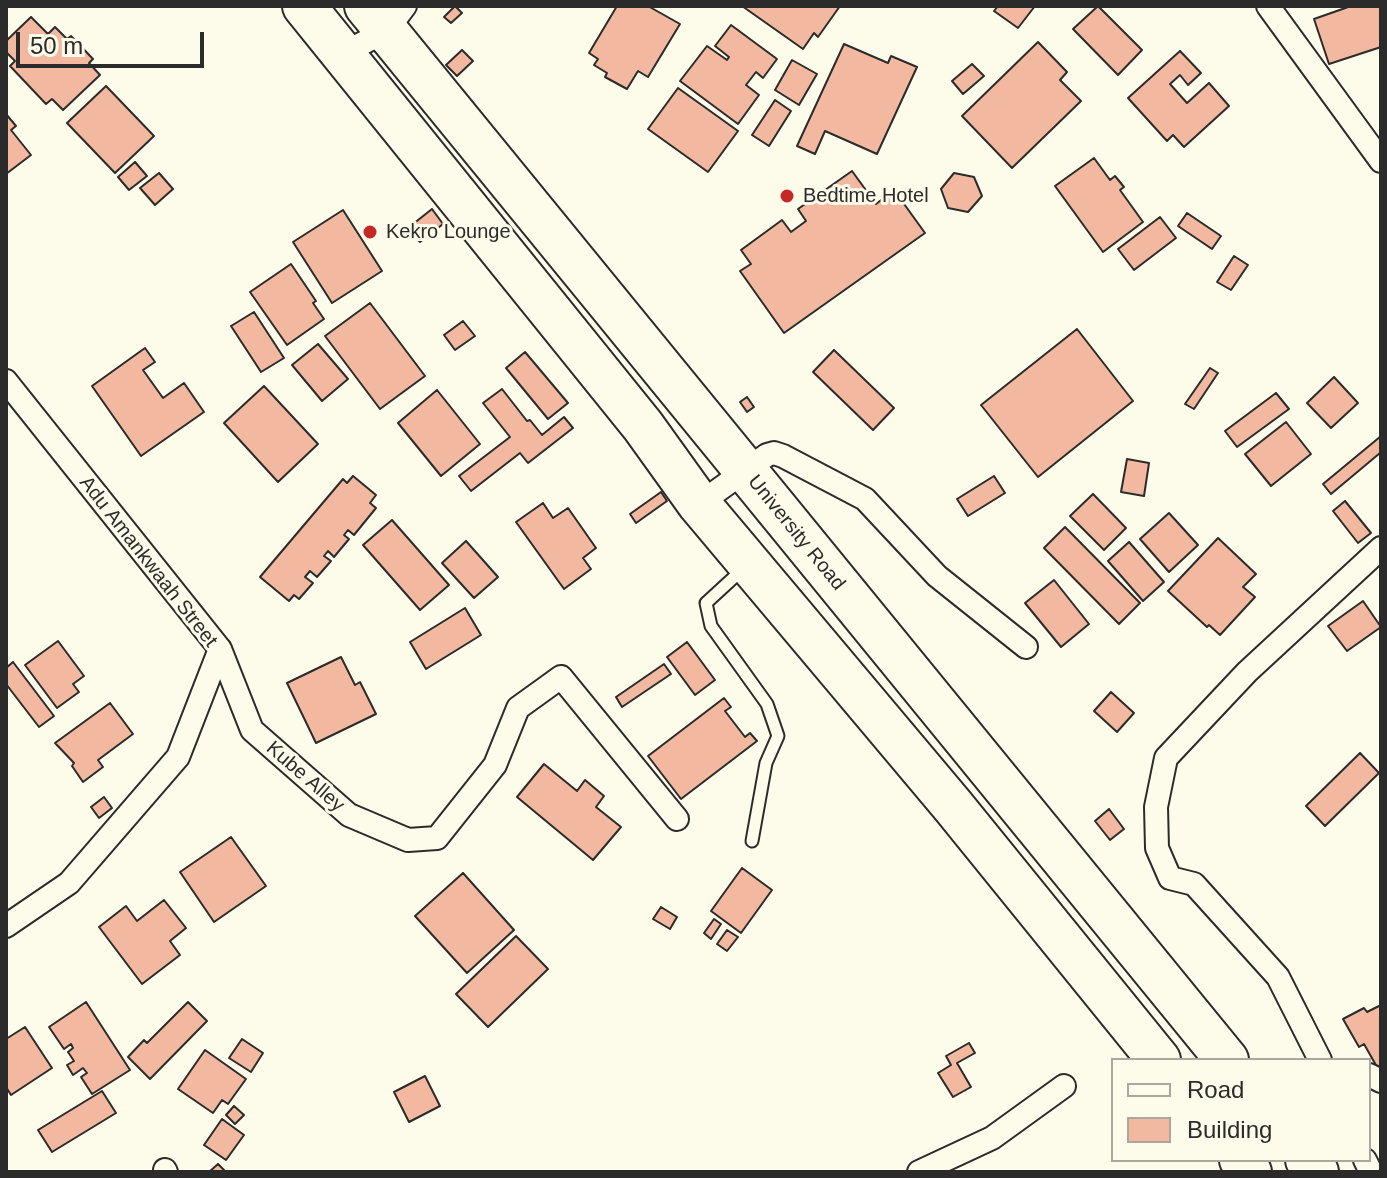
<!DOCTYPE html>
<html>
<head>
<meta charset="utf-8">
<style>
	body { margin:0 }
	#map { position:relative; width:1387px; height:1178px; overflow:hidden; background:#fdfbea; font-family:Arial,sans-serif }
	canvas { display:block }
	.frame { position:absolute; inset:0; border:8px solid #2b2b2b; pointer-events:none }
	.legend { position:absolute; left:1111px; top:1058px; width:260px; height:104px; box-sizing:border-box; background:#fdfbea; border:2px solid #a9a89e; margin:0; padding:10px 14px; list-style:none; font-size:24px; color:#2b2b2b }
	.legend li { display:flex; align-items:center; gap:16px; height:40px }
	.legend b { width:40px; border:2px solid #a9a89e }
	.scale { position:absolute; left:16px; top:32px; width:188px; height:36px; box-sizing:border-box; border:4px solid #2b2b2b; border-top:0; padding-left:10px; font-size:24px; line-height:28px; white-space:nowrap; color:#2b2b2b; -webkit-text-stroke:6px #fdfbea; paint-order:stroke }
</style>
</head>
<body>
<div id="map">
<canvas width="1387" height="1178"></canvas>
<div class="frame"></div>
<ul class="legend">
<li><b style="height:10px;background:#fdfbea"></b>Road</li>
<li><b style="height:22px;background:#f2b8a0"></b>Building</li>
</ul>
<div class="scale">50 m</div>
</div>
<script>
const context = document.querySelector('canvas').getContext('2d');
context.lineJoin = 'round';
function fillPath(path, color) { context.fillStyle = color; context.fill(path, 'evenodd'); }
const toPath = rows => new Path2D(rows.map(r => 'M' + r).join(''));
function trace(path, color, width, dash) { context.strokeStyle = color; context.lineWidth = width; context.lineCap = dash ? 'butt' : 'round'; context.setLineDash(dash || []); context.stroke(path); }
function drawText(font, color, halo, rows, align = 'center') {
  context.font = font + ' Arial,sans-serif'; context.lineWidth = 6; context.setLineDash([]); context.textBaseline = 'middle'; context.strokeStyle = halo; context.fillStyle = color; for (const [text, x, y, turn = 0] of rows) {
    context.save(); context.translate(x, y); context.rotate((+turn || 0) * Math.PI / 180); context.textAlign = isNaN(turn) ? turn : align; if (halo) context.strokeText(text, 0, 0); context.fillText(text, 0, 0); context.restore();
  }
}
const building = toPath([
	[455,6,462,13,451,23,444,17,455,6],
	[617,6,648,6,680,24,648,77,638,71,627,89,605,77,607,73,594,65,598,59,589,53,617,6],
	[742,6,840,6,818,37,814,33,803,49,742,6],
	[998,6,1035,6,1018,28,994,11,998,6],
	[1098,6,1142,50,1118,75,1073,29,1098,6],
	[1351,6,1381,6,1381,47,1329,64,1314,19,1351,6],
	[31,17,48,34,55,27,67,39,71,36,93,59,89,63,100,75,63,110,52,99,46,104,10,66,15,61,6,52,6,41,31,17],
	[731,25,777,59,763,78,756,72,746,85,759,95,738,124,680,81,707,46,727,60,729,57,715,46,731,25],
	[1038,42,1067,72,1060,80,1081,101,1012,168,962,116,1038,42],
	[844,44,888,63,891,56,917,67,877,154,825,131,815,154,797,146,844,44],
	[462,50,473,61,457,76,446,65,462,50],
	[1180,51,1201,73,1188,85,1180,75,1170,84,1187,103,1209,83,1229,106,1184,147,1173,135,1167,141,1128,98,1180,51],
	[792,60,817,74,799,105,775,90,792,60],
	[972,64,984,76,963,94,952,81,972,64],
	[106,86,154,136,115,173,67,123,106,86],
	[678,88,738,131,708,172,648,129,678,88],
	[775,100,791,111,769,146,752,135,775,100],
	[6,114,16,126,11,130,31,155,6,174,6,114],
	[1094,158,1110,180,1115,176,1124,187,1120,190,1143,222,1103,252,1055,186,1094,158],
	[135,162,147,176,129,190,118,177,135,162],
	[852,171,876,204,894,190,925,233,784,333,740,271,751,264,741,250,782,220,791,232,806,221,798,209,852,171],
	[159,173,173,189,155,205,140,188,159,173],
	[954,173,974,177,982,196,968,212,948,208,941,189,954,173],
	[432,209,443,224,420,242,408,228,432,209],
	[343,210,382,271,332,303,293,242,343,210],
	[1187,213,1221,236,1212,249,1178,226,1187,213],
	[1160,217,1176,238,1134,270,1118,249,1160,217],
	[1234,256,1248,265,1231,290,1217,282,1234,256],
	[291,264,316,301,313,303,324,319,287,345,250,292,291,264],
	[370,303,425,376,380,409,325,336,370,303],
	[254,312,284,358,261,372,231,326,254,312],
	[463,321,475,336,455,350,444,335,463,321],
	[1077,329,1133,401,1038,477,981,405,1077,329],
	[318,344,348,379,322,401,292,365,318,344],
	[145,348,155,362,143,370,163,398,184,383,204,412,141,456,92,386,145,348],
	[834,350,894,408,873,430,813,372,834,350],
	[525,352,568,403,548,419,506,368,525,352],
	[1210,368,1218,373,1194,409,1185,404,1210,368],
	[1334,377,1358,403,1331,428,1307,403,1334,377],
	[264,386,318,444,278,482,224,423,264,386],
	[502,389,527,421,530,420,542,435,564,417,573,428,528,463,520,453,471,491,459,476,510,437,483,403,502,389],
	[437,390,480,444,441,476,398,423,437,390],
	[1276,393,1289,409,1237,447,1225,431,1276,393],
	[747,397,754,407,747,412,740,402,747,397],
	[1286,422,1311,454,1271,486,1245,454,1286,422],
	[1381,436,1381,455,1380,453,1331,494,1323,484,1381,436],
	[1127,459,1149,463,1144,496,1121,492,1127,459],
	[353,476,376,495,370,503,376,508,354,535,348,530,344,535,349,539,334,557,328,551,324,556,331,561,317,577,310,571,305,577,313,583,299,599,294,595,289,601,260,577,343,479,347,483,353,476],
	[994,476,1005,493,968,516,957,499,994,476],
	[661,492,667,501,636,523,630,514,661,492],
	[1093,494,1126,528,1104,550,1070,516,1093,494],
	[1345,501,1371,533,1358,543,1333,511,1345,501],
	[543,503,553,518,568,508,596,548,583,558,591,569,564,589,516,522,543,503],
	[1169,513,1198,545,1169,572,1140,539,1169,513],
	[392,520,449,585,420,610,363,545,392,520],
	[1065,527,1140,603,1119,624,1044,548,1065,527],
	[1218,538,1256,574,1243,587,1255,597,1220,635,1209,625,1207,627,1168,591,1218,538],
	[466,541,498,577,474,598,442,563,466,541],
	[1129,542,1164,582,1143,601,1108,561,1129,542],
	[1054,580,1089,624,1061,647,1025,603,1054,580],
	[1363,601,1381,627,1347,651,1328,626,1363,601],
	[465,608,481,635,426,669,410,642,465,608],
	[58,641,84,676,73,684,79,692,57,708,25,665,58,641],
	[687,642,715,680,695,695,667,657,687,642],
	[341,657,355,685,360,682,376,714,316,743,287,683,341,657],
	[13,662,54,716,39,727,6,684,6,668,13,662],
	[664,664,671,674,622,707,616,697,664,664],
	[1111,692,1134,713,1117,732,1094,711,1111,692],
	[724,698,731,707,725,711,745,737,750,733,757,741,681,799,648,756,724,698],
	[110,703,133,734,98,760,103,767,83,782,72,766,74,763,55,743,110,703],
	[1360,753,1379,773,1325,826,1306,806,1360,753],
	[544,764,577,791,585,780,604,796,596,807,621,827,593,860,517,797,544,764],
	[104,797,112,808,99,818,91,807,104,797],
	[1109,809,1124,829,1110,840,1095,821,1109,809],
	[231,837,266,886,214,922,180,872,231,837],
	[742,868,772,890,741,933,711,911,742,868],
	[463,873,514,930,467,973,415,916,463,873],
	[164,900,186,928,170,941,180,955,142,984,99,927,126,906,137,921,164,900],
	[661,907,677,917,670,929,653,919,661,907],
	[714,919,721,924,711,939,704,933,714,919],
	[727,930,738,937,727,951,717,944,727,930],
	[516,936,548,969,488,1027,456,994,516,936],
	[86,1002,130,1070,92,1094,81,1077,87,1073,83,1068,73,1075,67,1065,74,1061,68,1052,73,1048,71,1044,64,1049,49,1027,86,1002],
	[188,1002,207,1021,150,1079,128,1057,144,1040,147,1043,188,1002],
	[1381,1005,1381,1065,1377,1067,1364,1044,1359,1047,1343,1019,1364,1008,1367,1012,1381,1005],
	[25,1027,52,1068,11,1095,6,1087,6,1039,25,1027],
	[242,1039,263,1053,251,1072,229,1058,242,1039],
	[969,1043,975,1053,957,1063,971,1087,953,1097,938,1073,951,1065,946,1056,969,1043],
	[205,1050,246,1079,228,1104,222,1100,213,1113,178,1089,205,1050],
	[425,1076,440,1106,409,1122,394,1092,425,1076],
	[102,1091,116,1113,52,1152,38,1130,102,1091],
	[234,1106,244,1115,235,1124,226,1115,234,1106],
	[222,1119,244,1135,226,1160,204,1145,222,1119],
	[218,1164,226,1172,209,1172,218,1164]
]);
const lane = toPath([
	[743,569,706,603,711,626,767,704,778,736,766,763,752,841]
]);
const street = toPath([
	[1268,6,1381,161],
	[342,54,386,31,405,6],
	[6,381,220,649,178,757,69,883,6,926],
	[699,504,767,455,774,453,783,456,865,499,937,576,1026,647],
	[220,649,252,730,349,815,408,840,437,838,495,765,518,708,561,677,677,819],
	[1320,1060,1278,977,1194,884,1170,878,1157,848,1156,807,1166,758,1247,672,1381,548],
	[1369,1075,1381,1081],
	[1365,1160,1371,1172],
	[165,1170,166,1172],
	[919,1172,992,1138,1064,1086]
]);
const highway = toPath([
	[304,6,643,426,699,504,953,806,1159,1060],
	[366,6,1227,1060],
	[1241,1160,1250,1172],
	[1307,1160,1317,1172]
]);
const markers = [
	[787,196,8,"#c62828"],
	[370,232,8,"#c62828"]
];
const poiNames = [
	["Bedtime Hotel",803,196],
	["Kekro Lounge",386,232]
];
const streetNames = [
	["University Road",796,533,51],
	["Adu Amankwaah Street",148,562,52],
	["Kube Alley",305,777,41]
];
fillPath(building, '#f2b8a0');
trace(building, '#2b2b2b', 2);
trace(lane, '#2b2b2b', 15);
trace(street, '#2b2b2b', 26);
trace(highway, '#2b2b2b', 46);
trace(lane, '#fdfbea', 11);
trace(street, '#fdfbea', 22);
trace(highway, '#fdfbea', 42);
for (const [x, y, r, color] of markers) { const dot = new Path2D(); dot.arc(x, y, r, 0, 2 * Math.PI); context.fillStyle = color; context.fill(dot); trace(dot, '#fdfbea', 3); }
drawText('20px', '#2b2b2b', '#fdfbea', poiNames, 'left');
drawText('20px', '#2b2b2b', '#fdfbea', streetNames);
</script>
</body>
</html>
